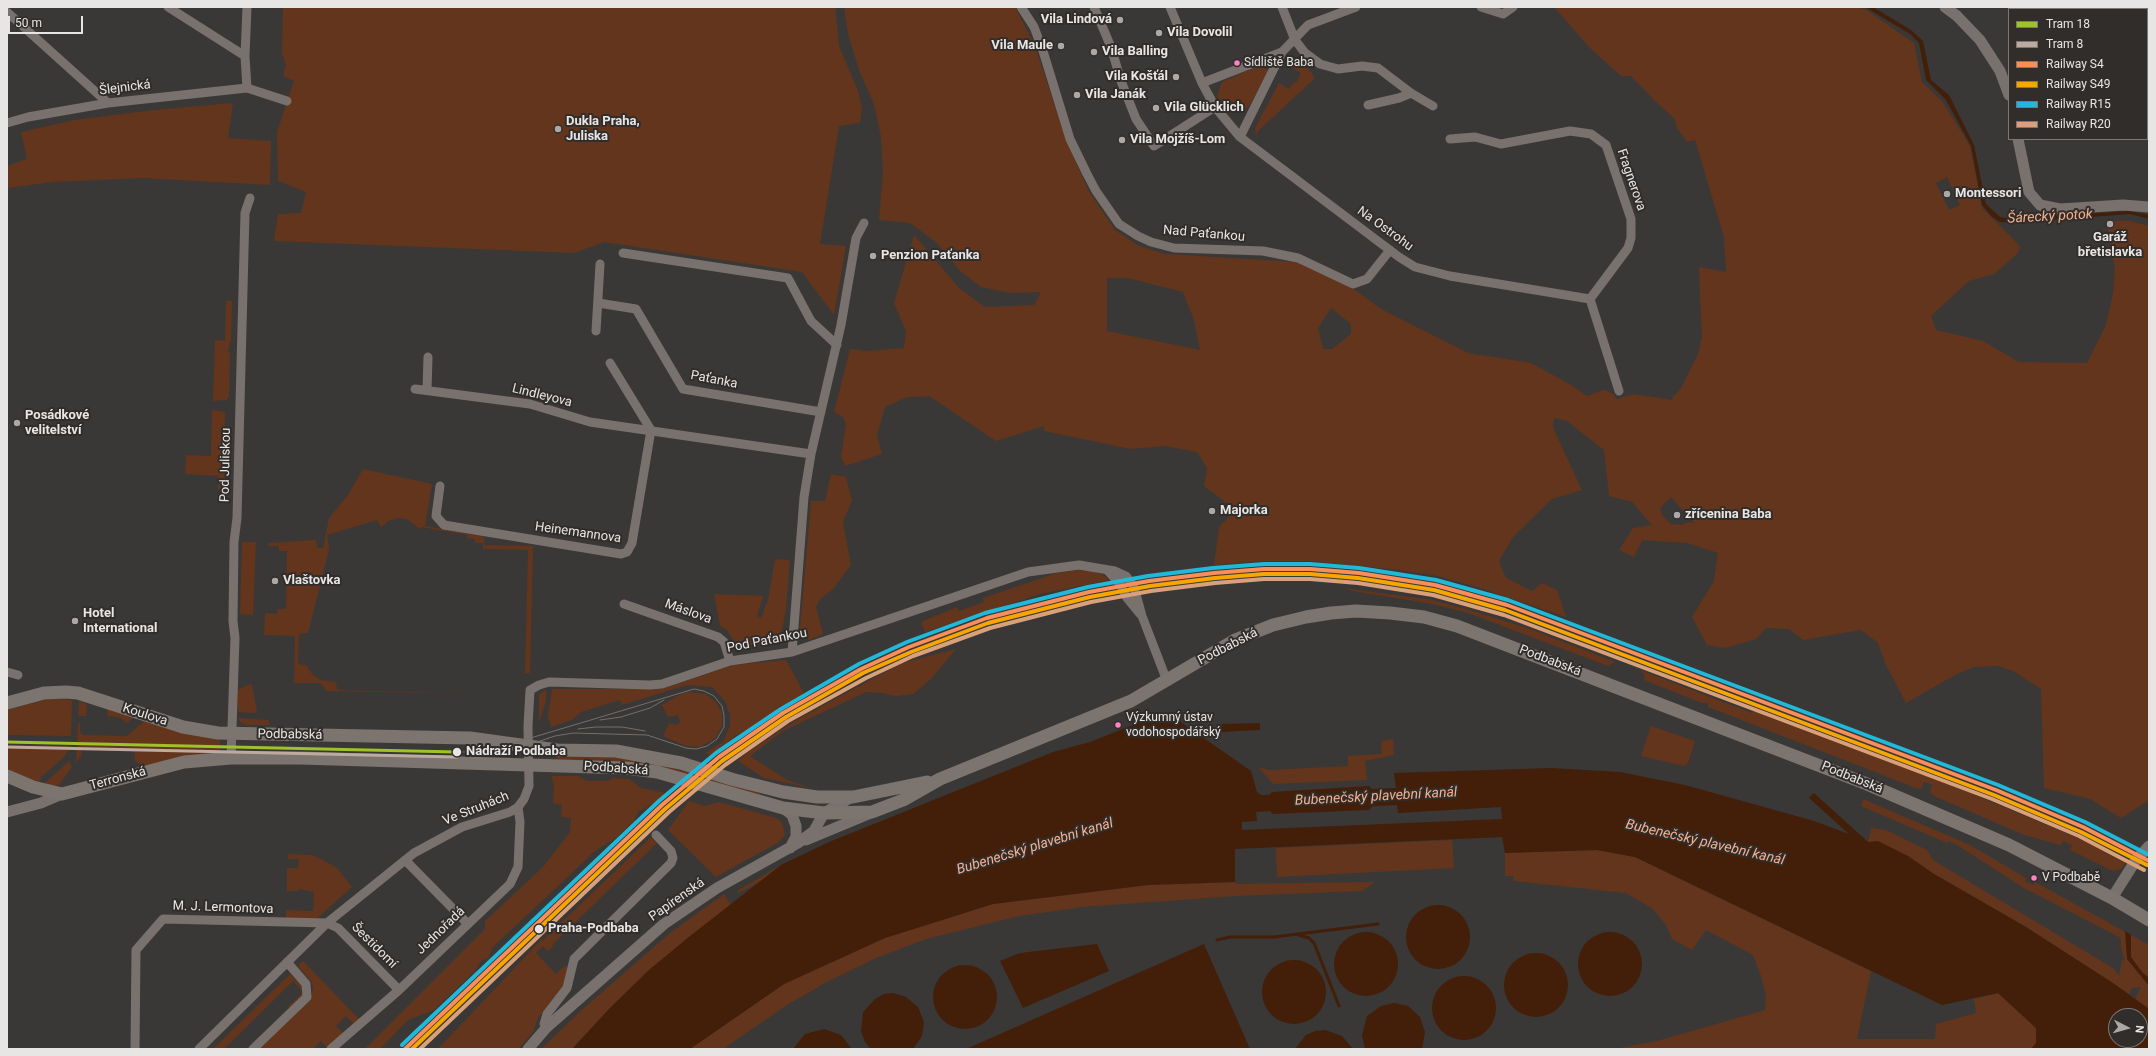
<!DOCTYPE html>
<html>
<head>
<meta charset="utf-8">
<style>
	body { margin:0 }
	#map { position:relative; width:2156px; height:1056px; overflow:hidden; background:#3a3836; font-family:Roboto,sans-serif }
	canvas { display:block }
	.frame { position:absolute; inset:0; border:8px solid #e8e6e4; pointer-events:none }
	.legend { position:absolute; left:2008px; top:8px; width:140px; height:132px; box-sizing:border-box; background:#312d2b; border:1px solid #7a7775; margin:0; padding:5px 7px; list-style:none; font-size:12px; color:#e8e6e4 }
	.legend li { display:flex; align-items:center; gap:8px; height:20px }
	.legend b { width:20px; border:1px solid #7a7775 }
	.north { position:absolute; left:2108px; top:1008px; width:40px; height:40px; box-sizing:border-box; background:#312d2b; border:1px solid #7a7775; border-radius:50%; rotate:96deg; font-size:11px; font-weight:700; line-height:16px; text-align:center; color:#e8e6e4 }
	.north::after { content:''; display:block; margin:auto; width:14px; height:18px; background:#aba9a7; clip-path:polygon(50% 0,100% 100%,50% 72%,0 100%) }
	.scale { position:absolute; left:8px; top:16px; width:75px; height:18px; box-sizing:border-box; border:2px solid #e8e6e4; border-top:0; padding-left:5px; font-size:12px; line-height:14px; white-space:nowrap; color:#e8e6e4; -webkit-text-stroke:3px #312d2b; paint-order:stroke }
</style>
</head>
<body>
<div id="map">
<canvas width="2156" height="1056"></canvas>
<div class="frame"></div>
<ul class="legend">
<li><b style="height:5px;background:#9dc329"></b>Tram 18</li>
<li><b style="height:5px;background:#beaba0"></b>Tram 8</li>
<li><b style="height:5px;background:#fa8e5a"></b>Railway S4</li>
<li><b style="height:5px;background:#f7a600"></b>Railway S49</li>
<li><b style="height:5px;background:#20b9da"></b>Railway R15</li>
<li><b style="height:5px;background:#d9a179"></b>Railway R20</li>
</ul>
<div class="north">N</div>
<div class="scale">50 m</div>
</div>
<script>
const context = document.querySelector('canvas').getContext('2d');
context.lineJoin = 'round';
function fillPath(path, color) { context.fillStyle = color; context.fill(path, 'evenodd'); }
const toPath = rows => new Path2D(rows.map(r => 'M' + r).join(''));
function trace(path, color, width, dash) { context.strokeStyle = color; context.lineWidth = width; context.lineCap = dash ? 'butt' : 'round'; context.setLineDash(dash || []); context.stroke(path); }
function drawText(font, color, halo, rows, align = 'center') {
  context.font = font + ' Roboto,sans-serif'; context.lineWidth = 4; context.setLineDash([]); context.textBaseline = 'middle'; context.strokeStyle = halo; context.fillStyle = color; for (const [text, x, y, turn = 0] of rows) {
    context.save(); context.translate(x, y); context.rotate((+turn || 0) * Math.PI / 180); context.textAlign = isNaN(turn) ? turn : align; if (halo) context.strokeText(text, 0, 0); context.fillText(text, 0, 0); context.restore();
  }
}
const green = toPath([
	[283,7,835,7,839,46,858,91,862,108,860,123,839,126,820,244,846,246,834,315,802,272,604,242,574,253,274,241,278,214,301,213,306,192,278,181,277,132,294,81,283,76,286,64,282,54],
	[844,7,1015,7,1035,46,1066,140,1088,190,1115,230,1139,246,1165,254,1298,262,1341,280,1381,309,1468,353,1531,363,1571,385,1587,396,1603,390,1612,393,1617,399,1633,394,1673,400,1672,398,1681,388,1698,354,1702,337,1699,267,1726,272,1724,237,1695,140,1687,142,1677,128,1674,118,1655,101,1631,76,1621,76,1590,48,1554,7,1856,7,1866,10,1914,43,1922,82,1942,101,1970,146,1982,208,2020,246,2018,253,1994,274,1969,281,1931,316,1936,330,1983,341,2019,362,2087,363,2106,325,2113,293,2115,269,2106,221,2130,221,2149,226,2149,800,2121,818,2090,799,2044,788,2041,689,2015,672,1999,666,1974,667,1955,675,1906,703,1886,665,1878,643,1861,630,1803,640,1789,629,1766,628,1756,639,1725,648,1707,645,1692,617,1714,581,1718,553,1687,543,1642,540,1634,557,1619,550,1633,528,1652,525,1632,502,1609,496,1604,450,1567,421,1554,418,1553,428,1582,490,1552,499,1513,537,1499,561,1506,578,1532,591,1542,583,1557,590,1566,617,1477,587,1438,576,1399,570,1310,561,1263,561,1214,565,1219,527,1236,510,1204,486,1207,468,1197,452,1165,446,1131,449,1044,431,1044,426,996,441,929,396,919,397,919,396,905,398,885,407,877,435,882,454,845,466,841,457,846,424,843,417,834,412,850,349,867,351,904,348,906,331,894,303,914,235,959,288,985,307,1034,305,1041,292,1011,293,981,287,960,271,936,242,910,223,879,220,883,173,881,137,874,104,859,70,848,34],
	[1947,177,1960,205,1949,210,1936,183],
	[1107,278,1128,278,1183,292,1194,320,1200,350,1107,331],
	[1331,308,1351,324,1351,334,1332,349,1323,349,1318,328],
	[1671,497,1695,524,1689,522,1681,525,1671,524,1662,515,1660,508],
	[2114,7,2149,7,2149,111,2147,108,2147,9,2115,9],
	[1298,58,1303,61,1315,78,1257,132,1256,141,1255,128,1279,83,1289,89,1294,82,1296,83,1301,73,1287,65,1294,59],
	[1261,65,1266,67,1268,71,1250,105,1245,110,1237,112,1225,108,1217,96,1222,82],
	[233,103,228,138,271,141,270,185,142,178,53,182,7,188,7,166,27,159,21,132,75,120,154,110],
	[226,301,232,301,231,340,228,350,230,354,229,396,226,400,213,401,215,340,225,341],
	[212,410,221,411,225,413,224,464,228,472,226,489,218,489,218,476,185,474,186,455,211,456],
	[363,469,432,484,425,526,484,537,484,545,533,546,530,673,525,673,528,550,483,549,483,543,475,543,475,539,467,538,467,535,421,527,420,529,407,519,398,518,388,521,381,527,377,520,327,535,329,549,308,633,299,634,298,664,306,665,312,674,320,680,336,682,337,690,476,694,327,691,320,683,294,683,295,636,264,635,265,613,277,614,277,609,286,609,287,551,279,551,279,546,268,546,269,543,316,540,317,548,323,548,329,518,348,495],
	[831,474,846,477,852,500,843,522,851,565,833,589,820,599,816,607,823,634,809,640,804,637,800,629,811,501,825,501],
	[242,542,256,542,253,615,240,614],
	[775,559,790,560,786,609,780,641,758,645,738,646,726,629,720,626,714,594,763,596,757,616,761,618,768,600],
	[1079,570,1093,571,1102,574,1109,580,1040,594,925,632,921,622,957,607,959,611,984,602,983,598,1057,573],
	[1343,588,1432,600,1470,610,1530,629,1615,662,1608,666,1468,613,1433,604,1353,591],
	[956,649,931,679,913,694,895,696,883,693,866,692,783,731,750,756,787,780,812,788,764,778,738,761,748,752,798,719,902,663],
	[786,660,804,693,789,703,778,707,774,712,744,732,738,734,711,755,705,753,723,742,730,726,730,715,725,701,712,687,687,685,622,705,620,700,581,712,572,720,551,727,548,716,552,689,662,689,733,665],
	[1640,670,1752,713,1755,709,1968,792,2087,842,2121,861,2125,860,2124,866,2121,869,2113,871,2070,850,2072,845,2063,841,2061,845,2024,835,1934,796,1930,792,1932,785,1924,782,1921,789,1916,788,1708,707,1708,703,1702,703,1644,680,1645,676],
	[250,684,252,685,257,711,254,713,238,712,237,690],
	[546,689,546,701,539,723,539,695],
	[688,692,706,694,716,702,722,713,722,726,716,737,711,741,699,747,686,746,663,736,669,723,677,725,680,722,678,715,668,717,662,705,679,695],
	[57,699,72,700,71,736,7,735,7,710,44,700],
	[79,701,87,704,86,716,78,716],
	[107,709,133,718,127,723,119,717,109,716,108,720],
	[238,718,268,720,270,725,246,725,241,723],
	[144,721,220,739,220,752,176,758,144,766,140,765,135,760,134,750,82,748,81,756,76,763,78,723,80,723,80,732,83,735,127,736],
	[1651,726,1695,741,1688,763,1684,766,1641,756],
	[1393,739,1394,755,1365,761,1367,780,1273,784,1258,767,1269,770,1348,766,1348,756,1381,754,1382,741],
	[7,745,71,746,64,757,41,777,39,786,7,771],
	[556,756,611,757,659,764,760,793,760,796,556,760],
	[69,761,72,767,59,785,44,787,46,782],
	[551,776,578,776,587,781,607,781,613,778,629,779,641,788,666,793,653,804,638,812,634,821,617,837,595,851,492,948,489,958,482,960,474,972,434,1010,408,1020,380,1049,365,1049,485,929,485,921,543,867,570,832,571,818,561,817,562,805,553,803,554,785],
	[1863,799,1970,845,2026,878,2025,881,2033,885,2035,882,2149,945,2149,1009,2135,999,2141,987,2132,988,2129,994,2026,927,1934,874,1908,856,1868,842,1871,828,1886,830,1927,850,1933,860,2113,968,2119,976,2122,960,2125,961,2121,948,2121,938,2024,888,1957,845,1949,841,1947,843,1861,806],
	[689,801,704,806,719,802,776,818,782,822,785,835,779,842,716,877,668,830],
	[651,837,657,843,552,945,554,946,549,950,548,951,543,946,536,953,556,974,563,967,567,966,567,982,538,1018,533,1032,518,1049,438,1049,541,940,542,941],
	[1452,840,1454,868,1277,877,1276,848],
	[1597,850,1635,857,1871,971,1857,1039,1935,1039,1936,1024,1976,1013,1974,999,1998,993,2036,1028,2036,1043,2031,1049,1614,1049,1657,1041,1765,1010,1766,996,1761,976,1753,955,1706,930,1692,950,1672,939,1666,925,1653,909,1626,893,1513,881,1514,876,1505,876,1505,853],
	[288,854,311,855,321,859,337,868,352,887,316,919,286,918,286,910,313,911,314,892,299,889,298,891,288,891,287,893,287,868,298,868,299,859,288,859],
	[781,865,765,879,739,893,737,891],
	[1235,882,1236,884,1375,882,1362,891,1236,896,1083,907,1019,916,926,939,876,958,825,983,787,1005,723,1049,690,1049,784,984,885,938,993,904,1148,885],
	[724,894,731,905,649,970,610,1008,572,1049,541,1049,583,1009,670,933],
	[303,961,359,1019,328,1049,326,1049,327,1047,321,1041,313,1049,258,1049,311,997,313,988,311,981,298,966],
	[346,1016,353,1023,343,1033,336,1026],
	[290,974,306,992,289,1009,288,1007,303,992,293,981,224,1049,213,1049]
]);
const water = toPath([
	[1865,7,1873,7,1911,30,1923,41,1931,80,1949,95,1974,145,1986,204,2000,217,2011,219,2129,211,2149,215,2149,219,2130,214,2012,223,2000,222,1991,216,1982,205,1971,146,1946,100,1926,80,1919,43,1910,34],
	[1155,716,1167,720,1178,720,1251,771,1257,792,1261,795,1269,795,1272,792,1369,786,1372,789,1396,788,1394,773,1551,768,1620,772,1685,785,1814,821,1849,834,1809,798,1814,793,1868,842,1878,841,1908,856,1934,874,2026,927,2113,983,2149,1009,2149,1049,2031,1049,2036,1043,2036,1028,1998,993,1942,1005,1635,857,1597,850,1505,853,1502,837,1235,849,1235,882,1148,885,993,904,885,938,784,984,690,1049,572,1049,610,1008,649,970,690,936,781,865,829,842,1053,752,1090,742],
	[1397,805,1398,813,1501,807,1502,819,1242,830,1242,822,1257,821,1256,812,1270,811,1273,814,1369,810,1373,806],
	[2116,1016,2140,1016,2140,1040,2116,1040],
	[1260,723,1260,730,1222,732,1222,724],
	'1406 937a32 32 0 1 1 64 0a32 32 0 1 1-64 0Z',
	[2125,931,2131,935,2131,957,2142,972,2149,978,2149,986,2127,959],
	'1334 964a32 32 0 1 1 64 0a32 32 0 1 1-64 0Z',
	'1578 964a32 32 0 1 1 64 0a32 32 0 1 1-64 0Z',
	[1097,944,1109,971,1023,1008,1000,961,1020,953],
	[1204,944,1250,1049,966,1049],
	'1504 985a32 32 0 1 1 64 0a32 32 0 1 1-64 0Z',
	'1262 992a32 32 0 1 1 64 0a32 32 0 1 1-64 0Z',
	'933 997a32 32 0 1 1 64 0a32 32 0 1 1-64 0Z',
	'1432 1008a32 32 0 1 1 64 0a32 32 0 1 1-64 0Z',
	[893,993,906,997,918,1007,924,1022,922,1036,913,1049,871,1049,865,1042,861,1031,863,1012,875,999,884,994],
	[1394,1003,1408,1006,1420,1017,1425,1032,1422,1049,1365,1049,1362,1035,1367,1016,1381,1006],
	[824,1029,841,1035,852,1049,793,1049,805,1034],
	[1325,1030,1342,1036,1353,1049,1295,1049,1306,1035,1315,1031]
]);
const stream = toPath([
	[1298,935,1309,938,1314,943,1339,1006],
	[1217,940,1230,937,1274,937,1378,924]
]);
const minor = toPath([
	[168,7,245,56],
	[247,7,245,56,247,88],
	[1021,7,1034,27,1043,51,1070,139,1087,174,1096,191,1119,224,1138,236,1151,242,1174,248,1263,251,1298,258,1353,284,1367,279,1390,250],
	[1094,7,1111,47,1121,81,1136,119,1154,146,1215,107],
	[1170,7,1202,83,1215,107,1240,137,1399,257,1415,267,1450,276,1590,299],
	[1282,7,1295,40,1305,53,1320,64,1338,69,1362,66,1378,68,1411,93,1433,106],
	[1481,7,1503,14,1513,7],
	[7,12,108,103],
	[1202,83,1282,52],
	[1368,105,1399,98,1411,93],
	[7,123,28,117,108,103,247,88,287,101],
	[1240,137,1282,52,1308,25,1356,7],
	[1450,139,1475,137,1501,144,1570,131,1591,134,1606,145,1631,219,1631,238,1628,248,1590,299],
	[623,253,788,278,811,321,837,345],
	[1590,299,1619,391],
	[598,303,636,309,683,389,821,412],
	[596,331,600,264],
	[610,363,651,430],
	[415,389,530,404,590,422,811,454],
	[427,390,428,357],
	[440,486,436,516,444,525,621,554,627,552,632,543,651,430],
	[1107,570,1120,584,1127,598,1140,614],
	[624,604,718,637,724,642,730,661],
	[792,652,804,497,811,454,841,325,856,238,864,223],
	[7,672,18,675],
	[231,758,235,638,233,621,234,542,237,518,245,213,250,198],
	[405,860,467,923],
	[547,1027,544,1024,547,1014,567,988,574,959,671,863,673,858,671,851,656,835],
	[135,1049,136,950,163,919,327,923,338,928,399,990],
	[199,1049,327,923,414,853,462,827,510,812,518,807,524,799,529,786,528,726,530,690,539,685,549,682,650,685,662,684,730,661,792,652,1028,572,1079,565,1115,571,1126,576,1134,587,1142,616,1167,681],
	[253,1049,307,997,306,984,287,962],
	[331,1049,399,990,510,884,518,867,520,822,518,807]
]);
const tertiary = toPath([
	[1945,7,1957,16,1980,40,2000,71,2009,95],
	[2018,139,2029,192,2040,205,2060,209,2123,205,2149,207],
	[783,808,792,815,796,826,796,837,790,848],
	[7,812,41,803,62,794],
	[806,840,871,813],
	[2112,898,2136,860,2149,846],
	[528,1049,547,1027,664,924,717,888,798,843,814,831,824,813,850,798]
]);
const secondary = toPath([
	[7,703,44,693,66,692,78,693,183,727,218,733,470,738,557,750,616,751,681,763,731,779,783,792,817,797,853,797,927,782],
	[7,776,33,787,62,794,184,762,231,758,301,758,626,768,657,772,783,808,824,813,872,812,903,800,940,779,1131,701,1235,640,1273,625,1306,617,1331,613,1356,611,1390,613,1424,617,1457,626,1867,784,2009,845,2112,898,2149,920]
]);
const tram = toPath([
	[600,720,621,717,650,708,664,700],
	[578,729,596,727,622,727,645,731],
	[457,752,498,752,528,745,555,736,573,733,647,735,686,748,696,749,707,746,717,739,724,727,724,716,722,706,714,696,704,691,694,689,514,743]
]);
const rail1 = toPath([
	[405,1049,662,805,719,757,783,713,861,669,909,647,987,618,1089,592,1149,581,1214,573,1264,569,1310,569,1359,573,1435,585,1507,605,1996,790,2083,827,2149,861]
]);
const rail2 = toPath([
	[412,1049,665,809,722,761,786,717,863,673,911,652,988,623,1090,597,1150,586,1215,578,1264,574,1310,574,1358,578,1434,590,1505,610,1994,795,2081,832,2147,865]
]);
const rail3 = toPath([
	[402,1045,659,801,716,753,781,709,859,664,907,642,985,613,1088,587,1148,576,1213,568,1264,564,1310,564,1359,568,1436,580,1508,600,1998,785,2085,822,2149,855]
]);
const rail4 = toPath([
	[420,1049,669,812,725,765,788,721,866,678,913,656,990,628,1091,602,1151,591,1215,583,1264,579,1310,579,1358,583,1433,595,1504,615,1992,799,2079,836,2144,870]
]);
const tram1 = toPath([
	[7,742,457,752]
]);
const tram2 = toPath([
	[7,747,457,757]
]);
const markers = [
	[1120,20,4,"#aba9a7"],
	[1159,33,4,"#aba9a7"],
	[1061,46,4,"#aba9a7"],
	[1094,52,4,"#aba9a7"],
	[1237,63,3.5,"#ff80c5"],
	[1176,77,4,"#aba9a7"],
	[1077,95,4,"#aba9a7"],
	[1156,108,4,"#aba9a7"],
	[558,129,4,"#aba9a7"],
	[1122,140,4,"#aba9a7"],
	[1947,194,4,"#aba9a7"],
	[2110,224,4,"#aba9a7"],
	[873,256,4,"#aba9a7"],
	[17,423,4,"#aba9a7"],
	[1212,511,4,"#aba9a7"],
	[1677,515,4,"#aba9a7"],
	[275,581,4,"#aba9a7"],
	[75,621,4,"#aba9a7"],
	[1118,725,3.5,"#ff80c5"],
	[457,752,5,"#e8e6e4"],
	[2034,878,3.5,"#ff80c5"],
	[539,929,5,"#e8e6e4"]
];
const busNames = [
	["Sídliště Baba",1244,63],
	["Výzkumný ústav",1126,718],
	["vodohospodářský",1126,733],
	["V Podbabě",2042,878]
];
const poiNames = [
	["Vila Lindová",1112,20,"right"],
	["Vila Dovolil",1167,33],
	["Vila Maule",1053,46,"right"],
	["Vila Balling",1102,52],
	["Vila Košťál",1168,77,"right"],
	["Vila Janák",1085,95],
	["Vila Glücklich",1164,108],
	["Dukla Praha,",566,122],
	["Juliska",566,137],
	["Vila Mojžíš-Lom",1130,140],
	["Montessori",1955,194],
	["Garáž",2110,238,"center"],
	["břetislavka",2110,253,"center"],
	["Penzion Paťanka",881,256],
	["Posádkové",25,416],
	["velitelství",25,431],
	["Majorka",1220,511],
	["zřícenina Baba",1685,515],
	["Vlaštovka",283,581],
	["Hotel",83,614],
	["International",83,629]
];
const streetNames = [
	["Šlejnická",125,88,-7],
	["Fragnerova",1631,180,71],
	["Na Ostrohu",1385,229,36],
	["Nad Paťankou",1204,234,5],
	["Paťanka",714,380,11],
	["Lindleyova",542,396,14],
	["Pod Juliskou",226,465,-89],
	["Heinemannova",578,533,8],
	["Máslova",688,612,20],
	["Pod Paťankou",767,641,-11],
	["Podbabská",1228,647,-27],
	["Podbabská",1550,661,21],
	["Koulova",145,715,18],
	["Podbabská",290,735,1],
	["Podbabská",616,769,4],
	["Podbabská",1852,778,22],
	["Terronská",118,779,-15],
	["Ve Struhách",476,809,-22],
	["Papírenská",677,900,-35],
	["M. J. Lermontova",223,908,2],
	["Jednořadá",441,931,-44],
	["Šestidomí",374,946,45]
];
const stopNames = [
	["Nádraží Podbaba",466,752],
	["Praha-Podbaba",548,929]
];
const waterNames = [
	["Šárecký potok",2050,217,-3],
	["Bubenečský plavební kanál",1376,797,-3],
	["Bubenečský plavební kanál",1705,843,13],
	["Bubenečský plavební kanál",1035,847,-17]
];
fillPath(green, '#63351c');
fillPath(water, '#431e08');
trace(stream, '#431e08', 3);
trace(minor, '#79716d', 9);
trace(tertiary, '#79716d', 11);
trace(secondary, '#7b746f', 13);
trace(tram, '#736f6c', 1);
trace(rail1, '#fa8e5a', 4);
trace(rail2, '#f7a600', 4);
trace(rail3, '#20b9da', 4);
trace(rail4, '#d9a179', 4);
trace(tram1, '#9dc329', 3);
trace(tram2, '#beaba0', 3);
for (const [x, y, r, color] of markers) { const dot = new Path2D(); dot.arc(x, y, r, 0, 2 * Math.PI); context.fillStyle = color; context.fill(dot); trace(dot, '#312d2b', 1.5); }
drawText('12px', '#e8e6e4', '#312d2b', busNames, 'left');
drawText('bold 13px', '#e8e6e4', '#312d2b', poiNames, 'left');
drawText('13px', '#e8e6e4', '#312d2b', streetNames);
drawText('bold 13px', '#e8e6e4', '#312d2b', stopNames, 'left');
drawText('italic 14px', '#f7b08e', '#312d2b', waterNames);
</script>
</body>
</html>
